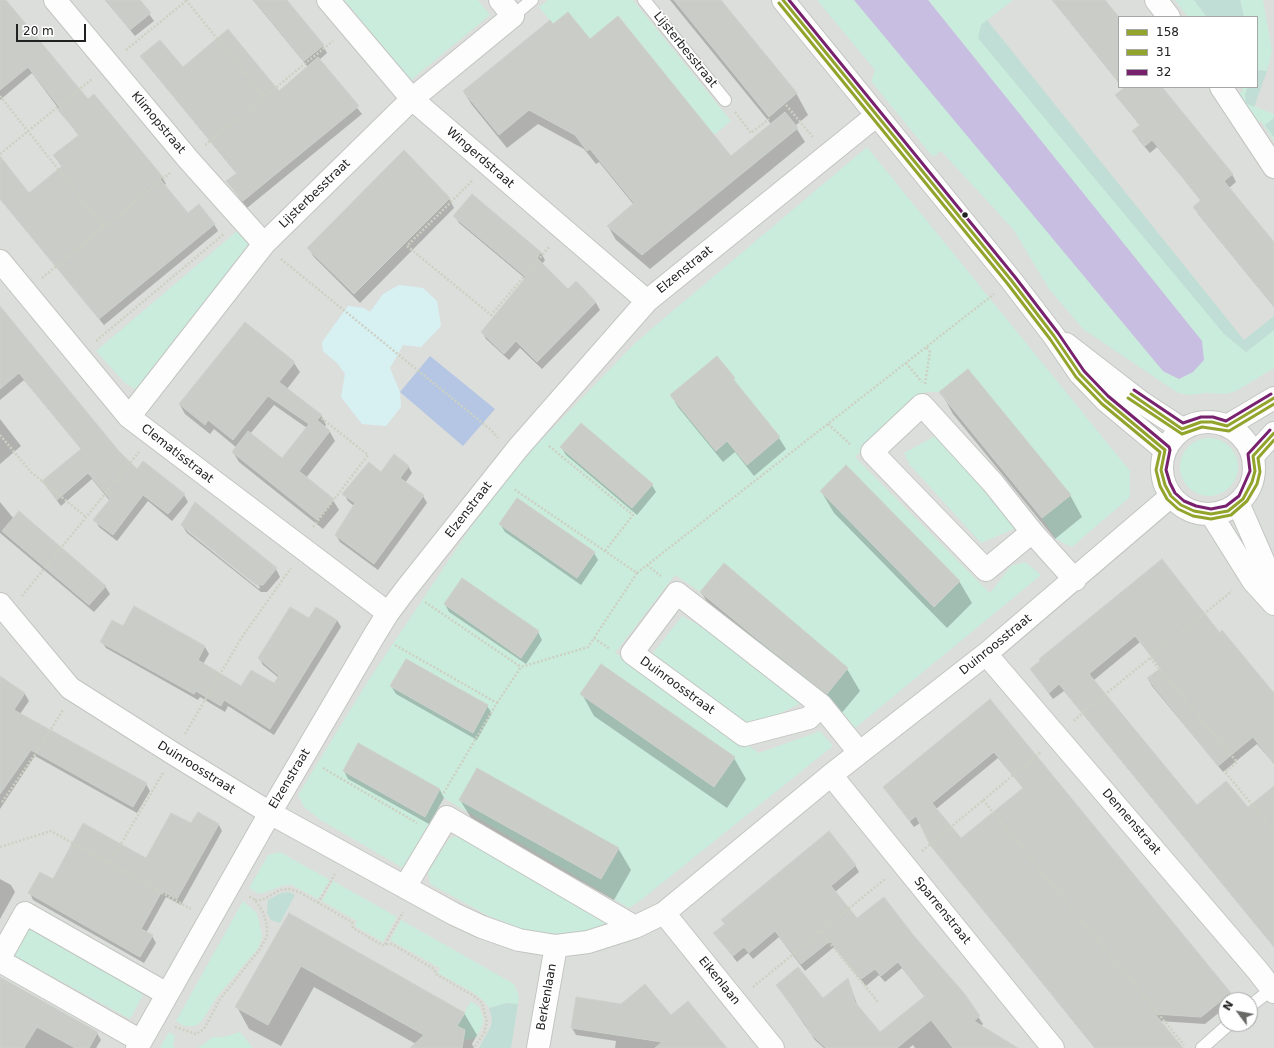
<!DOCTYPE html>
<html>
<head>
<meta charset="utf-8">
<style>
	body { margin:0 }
	#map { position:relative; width:1274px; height:1048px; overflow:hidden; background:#ebefea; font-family:"DejaVu Sans",sans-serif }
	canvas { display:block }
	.legend { position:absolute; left:1118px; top:16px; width:140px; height:72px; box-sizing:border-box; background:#fff; border:1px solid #a6a6a6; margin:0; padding:5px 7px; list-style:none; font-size:12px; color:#212121 }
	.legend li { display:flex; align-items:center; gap:8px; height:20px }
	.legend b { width:20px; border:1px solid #a6a6a6 }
	.north { position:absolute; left:1218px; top:992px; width:40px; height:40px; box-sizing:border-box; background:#fff; border:1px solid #a6a6a6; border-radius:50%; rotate:302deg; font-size:11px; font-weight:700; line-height:16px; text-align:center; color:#212121 }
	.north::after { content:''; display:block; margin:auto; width:14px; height:18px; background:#686967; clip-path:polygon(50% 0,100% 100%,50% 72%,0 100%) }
	.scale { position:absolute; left:16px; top:24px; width:70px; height:18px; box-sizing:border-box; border:2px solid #212121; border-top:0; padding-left:5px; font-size:12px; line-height:14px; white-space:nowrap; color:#212121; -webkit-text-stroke:3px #fff; paint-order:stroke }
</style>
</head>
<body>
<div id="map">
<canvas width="1274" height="1048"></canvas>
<ul class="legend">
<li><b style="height:5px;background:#93a42c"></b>158</li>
<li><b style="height:5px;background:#93a42c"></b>31</li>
<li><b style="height:5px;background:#77216f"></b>32</li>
</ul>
<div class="north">N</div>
<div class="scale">20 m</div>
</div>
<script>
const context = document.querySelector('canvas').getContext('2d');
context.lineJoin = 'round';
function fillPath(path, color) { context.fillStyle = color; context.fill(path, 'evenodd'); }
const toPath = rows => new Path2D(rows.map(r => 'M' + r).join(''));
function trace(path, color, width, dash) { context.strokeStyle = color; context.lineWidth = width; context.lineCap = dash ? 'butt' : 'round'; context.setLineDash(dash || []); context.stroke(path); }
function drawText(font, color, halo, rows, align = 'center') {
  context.font = font + ' "DejaVu Sans",sans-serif'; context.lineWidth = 3; context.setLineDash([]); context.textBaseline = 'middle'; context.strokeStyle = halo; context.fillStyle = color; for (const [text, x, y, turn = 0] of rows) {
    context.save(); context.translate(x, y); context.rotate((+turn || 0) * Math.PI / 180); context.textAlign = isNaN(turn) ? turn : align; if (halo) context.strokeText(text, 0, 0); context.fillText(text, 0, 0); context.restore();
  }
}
const residential = toPath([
	[0,0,1274,0,1274,1048,0,1048],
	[1119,17,1257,17,1257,87,1119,87],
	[1226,1000,1250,1000,1250,1024,1226,1024]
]);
const grass = toPath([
	[344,0,478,0,490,15,411,80],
	[548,0,633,0,731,121,714,135,619,16,575,51,539,7],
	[817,0,854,0,1163,371,1179,379,1193,372,1202,341,928,0,1013,0,981,25,1246,352,1274,330,1274,368,1236,391,1226,394,1206,393,1189,395,1178,393,1083,329,1049,289,1013,229,941,151,933,157,871,81,875,70],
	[1175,0,1194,0,1207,17,1188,17],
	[1240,0,1263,0,1272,51,1267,71,1257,70,1257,17,1244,17],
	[1241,87,1248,87,1245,94,1246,103,1274,114,1274,118,1265,125,1274,137,1274,141,1261,121,1256,123,1238,94,1243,91],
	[867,147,1130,471,1130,497,1072,547,1056,539,1042,518,1070,495,968,369,939,392,926,392,855,457,990,593,1011,566,1025,562,1041,575,855,728,825,697,699,591,675,575,615,653,759,753,820,731,833,746,641,900,629,908,444,798,403,868,319,819,304,807,298,795,368,681,467,533,518,464,636,342],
	[243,226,250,242,139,391,125,383,96,351],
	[937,435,1021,526,981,543,910,465,904,453],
	'1180 467a29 29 0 1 1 58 0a29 29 0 1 1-58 0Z',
	[682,616,706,629,803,702,773,717,747,724,651,656],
	[456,836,474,844,605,923,596,929,550,936,528,931,489,916,430,884,428,872,449,839],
	[280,852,330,880,318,899,292,885,285,885,263,893,257,893,249,888,268,855],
	[333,881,397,917,383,942,355,926,357,921,322,901],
	[243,901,257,913,262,936,259,947,216,998,202,1021,195,1026,184,1026,176,1021],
	[401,920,514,984,519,997,518,1004,507,1003,489,1008,483,1000,474,993,438,973,440,968,390,940],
	[28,927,144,993,130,1019,13,955],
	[471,1001,479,1007,483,1017,483,1023,478,1035,473,1039,463,1040,457,1026],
	[169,1032,175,1036,173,1045,175,1048,160,1048],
	[240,1032,253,1048,198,1048,213,1037,223,1037]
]);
const forest = toPath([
	[1194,0,1240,0,1244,17,1207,17],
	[987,20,1244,340,1274,316,1274,330,1246,352,1224,334,978,38,981,25],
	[1257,70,1267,71,1254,107,1246,103,1245,94,1248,87,1257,87],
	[1274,118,1274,137,1265,125],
	[289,892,295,895,280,923,271,920,267,913,268,900,281,893],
	[507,1003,518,1004,511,1048,479,1048,491,1026,492,1018,489,1008]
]);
const park = toPath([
	[399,285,423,288,437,301,441,326,421,347,403,345,390,368,400,392,401,407,386,426,362,424,341,397,345,374,338,364,323,351,322,342,348,306,364,308,370,312,383,294]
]);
const pitch = toPath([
	[430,356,495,409,463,446,400,392]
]);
const water = toPath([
	[854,0,928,0,1202,341,1204,360,1193,372,1179,379,1163,371]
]);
const shadow = toPath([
	[0,0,5,0,88,100,162,177,166,184,164,185,188,214,214,224,218,231,104,325,0,199,0,189,29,194,62,167,54,156,79,136,32,73,0,100],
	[105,0,139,0,154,21,135,36],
	[253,0,286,0,323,46,327,53,319,60,362,114,247,208,227,181,237,174,141,57,279,92,308,67],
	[670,0,720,0,796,93,808,115,795,126,805,142,650,269,616,240,608,226,634,205,599,162,596,164,584,149,538,124,507,148,472,105,464,92,553,26,589,40,731,157,771,124],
	[1052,0,1103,0,1119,19,1119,83],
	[1122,87,1161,87,1232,174,1236,182,1229,188,1274,243,1274,307,1198,214,1194,207,1201,201,1182,177,1157,147,1150,153,1138,139,1134,132,1140,126,1117,95,1124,89],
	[472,196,541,253,545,260,542,264,568,290,576,282,596,303,600,310,542,369,520,348,509,360,486,339,482,332,526,279,459,223,455,216],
	[449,198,454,208,360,303,314,257,308,248],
	[0,308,117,451,137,470,184,495,188,502,172,521,148,501,117,541,99,527,95,520,110,501,92,479,61,506,43,482,82,450,24,380,0,400],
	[717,358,779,438,786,449,754,476,735,452,723,462,678,407,671,395],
	[294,363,300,372,287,389,321,415,326,425,324,428,330,432,335,441,306,478,333,500,339,510,323,529,239,462,233,452,237,448,214,429,210,434,185,414,180,405],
	[274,405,307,428,282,460,250,434],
	[941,392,1070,495,1082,517,1055,539,953,414],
	[0,419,21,446,0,464],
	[561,447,652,485,656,492,637,515,566,455],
	[408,466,412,473,405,483,423,496,427,503,378,570,340,542,336,535,354,506,348,501,344,494,381,474],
	[821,491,959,581,972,603,947,628,834,513],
	[0,502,14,519,105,586,110,594,94,612,0,533],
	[500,524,594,553,598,560,581,585,505,532],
	[182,525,276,569,280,577,267,592,261,592,187,533],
	[187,528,260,587,259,589,187,531],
	[1162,560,1219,634,1274,695,1274,764,1257,744,1223,772,1152,686,1148,679,1161,669,1140,642,1094,680,1197,806,1248,808,1274,787,1274,947,1064,691,1053,699,1031,670],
	[724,565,847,669,860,691,840,715,714,613,701,592],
	[445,604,538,632,542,640,526,664,449,612],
	[135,608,205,647,209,654,203,664,242,687,274,684,279,678,263,665,259,658,309,620,337,620,341,627,274,735,228,706,225,712,200,697,198,700,106,648,102,642,123,627],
	[5,681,25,694,29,701,20,714,146,784,150,791,137,813,35,756,0,809,0,688],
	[391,686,487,706,492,713,477,740,396,694],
	[582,694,734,758,746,779,727,808,594,716],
	[990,701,1234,1000,1226,1000,1226,1007,1205,1024,1159,1021,1176,1048,1095,1048,936,852,920,823,914,827,884,788],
	[998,758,1024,789,961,840,936,809],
	[359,744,440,790,444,798,429,824,348,779,344,771],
	[460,800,618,848,631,870,614,900,473,821],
	[191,825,219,825,222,831,181,905,166,897,146,933,152,936,156,943,144,963,33,900,30,893,54,880,146,860],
	[855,865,859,872,835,892,857,920,913,936,963,994,983,1024,981,1026,1005,1048,915,1048,913,1045,909,1048,824,1048,815,1040,777,985,823,999,848,979,858,1007,880,1033,925,997,902,968,885,982,879,975,866,986,834,947,805,971,779,937,753,959,748,953,737,962,715,933,725,925,722,920],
	[0,879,11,885,15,892,0,919],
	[289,915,464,1013,477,1035,472,1044,474,1048,412,1048,416,1044,314,987,281,1046,249,1029,237,1007],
	[0,986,97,1033,101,1040,96,1048,0,1048],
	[671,1017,726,1048,615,1048,616,1041,576,1035,572,1028]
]);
const building = toPath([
	[0,0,6,0,88,99,94,94,163,177,160,179,188,213,199,204,215,224,99,319,0,199,0,156,29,193,62,166,53,155,79,135,58,110,60,108,28,67,0,90,0,0],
	[106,0,140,0,151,13,130,30,106,0],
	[254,0,287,0,324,45,304,61,254,0],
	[674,0,721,0,797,93,769,117,674,0],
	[1052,0,1105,0,1119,17,1119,82,1052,0],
	[568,12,590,39,618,16,731,156,785,112,798,128,642,255,607,226,634,203,590,149,587,151,575,135,529,110,499,135,463,91,550,20,553,24,568,12],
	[228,29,279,91,318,57,359,106,243,201,226,181,237,173,140,56,160,40,183,67,228,29],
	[1125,87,1162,87,1233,174,1224,181,1274,242,1274,306,1193,207,1201,200,1177,170,1152,140,1145,146,1132,131,1140,125,1115,95,1125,87],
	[404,150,450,198,354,294,307,248,404,150],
	[472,194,541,252,537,258,568,289,576,281,596,302,537,362,516,341,504,354,481,332,526,277,453,216,472,194],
	[0,306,118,450,137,469,143,461,185,494,168,514,143,495,113,535,93,520,110,499,88,473,57,500,42,481,81,449,19,373,0,389,0,306],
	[245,322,295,362,279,382,322,415,317,420,330,431,299,471,334,499,317,520,232,452,248,431,282,458,309,424,268,396,233,440,208,420,205,425,179,404,245,322],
	[717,356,735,378,733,379,780,437,747,465,727,441,716,451,670,395,717,356],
	[968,369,1071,495,1042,518,939,392,968,369],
	[581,423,653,484,632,508,560,447,581,423],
	[394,454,409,466,400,478,424,495,374,564,335,535,355,503,342,494,369,462,381,472,394,454],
	[846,465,960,581,934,607,820,491,846,465],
	[517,498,595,552,577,578,499,524,517,498],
	[195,502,277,568,263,585,256,585,181,525,195,502],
	[19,511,106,586,89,605,2,531,19,511],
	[1162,559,1220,633,1222,630,1274,693,1274,764,1253,737,1218,766,1147,678,1161,668,1135,636,1089,674,1197,805,1226,781,1248,807,1274,786,1274,947,1059,684,1049,693,1030,669,1040,661,1039,659,1162,559],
	[724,563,848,668,827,694,761,642,700,592,724,563],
	[462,578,539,631,521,658,444,604,462,578],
	[134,606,205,646,198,660,241,686,251,670,274,683,279,676,258,658,290,607,309,618,316,607,337,620,270,729,224,700,221,706,196,691,194,694,100,642,112,620,123,626,134,606],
	[406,659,488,705,473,733,390,686,406,659],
	[601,664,735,757,714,787,580,694,601,664],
	[0,676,25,693,14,710,147,783,133,807,31,750,0,794,0,676],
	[990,699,1231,993,1201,1017,1155,1014,1183,1048,1096,1048,930,845,916,816,910,821,883,787,990,699],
	[994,752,1023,788,961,838,932,803,994,752],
	[358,743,440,789,425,817,343,771,358,743],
	[477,768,619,848,601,879,459,800,477,768],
	[198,812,219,824,177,899,162,891,141,929,153,935,140,957,28,893,40,872,53,879,83,823,146,858,171,813,191,823,198,812],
	[829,831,856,865,831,886,857,918,884,897,914,936,964,993,980,1016,974,1021,1018,1048,953,1048,931,1020,897,1048,826,1048,810,1033,806,1025,776,985,798,967,823,998,848,978,855,1002,880,1032,925,996,898,962,881,976,875,969,861,979,830,941,801,964,775,931,749,953,744,947,733,956,713,933,725,924,721,920,829,831],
	[289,913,465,1013,457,1026,465,1030,462,1048,410,1048,424,1035,301,966,268,1025,235,1007,289,913],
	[0,977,98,1032,89,1048,75,1048,37,1027,24,1048,0,1048,0,977],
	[645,984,671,1015,688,1001,727,1048,655,1048,662,1042,571,1028,576,997,621,1004,645,984]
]);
const path = toPath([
	[186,0,264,97],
	[126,50,186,1],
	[0,96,104,227],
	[786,105,813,137],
	[735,112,751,133,769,119],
	[205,145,333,41],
	[0,154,92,79],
	[472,181,407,246,491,315,550,246],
	[281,259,491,430,498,438],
	[42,278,170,173],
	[96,341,224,234],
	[906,363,922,382],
	[925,384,930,352,926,347],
	[828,424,850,444],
	[0,435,31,472,86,517],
	[549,446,633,515,605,551],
	[313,527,368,455,319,416],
	[647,565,661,576],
	[637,573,994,294],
	[22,596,139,452],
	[425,602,521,667],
	[594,638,610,649],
	[395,645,497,703,443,794],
	[1150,658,1237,762,1225,772,1274,831],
	[497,703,521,667,588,647,637,573,514,489],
	[1074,721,1086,710,1232,591],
	[185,734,242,637,291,568],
	[323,768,417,823],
	[983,800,1184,1045],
	[2,802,36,753,63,710],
	[0,847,51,831,191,909],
	[922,851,1041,752],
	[109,864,163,773],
	[255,900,262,900,280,890,290,889,299,892,352,922,353,928,382,945,392,944,434,969,436,974,474,996,482,1003,487,1022,484,1033,474,1048],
	[318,903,335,874],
	[821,932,878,1002],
	[385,944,403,912],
	[753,987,885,879],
	[175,1027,196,1034,204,1029,220,999,260,949,267,936,267,926,263,912,255,900,248,896]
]);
const service = toPath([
	[644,0,725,100],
	[513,16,532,0],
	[1250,1006,1272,989],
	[1202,1048,1229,1024]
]);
const minor = toPath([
	[55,0,188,159,264,244],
	[328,0,412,99,647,301],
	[1156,0,1169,17],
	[1221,87,1274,167],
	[0,261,129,417,388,613],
	[129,417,264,244,412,99,513,16,500,0],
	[1032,532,993,483,922,405,872,452,986,570,1032,532,1075,580],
	[0,604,70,688,174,754,270,813,454,914,482,927,519,940,556,946,588,942,635,927,664,913,831,775,986,654,1171,496],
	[986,654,1258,971,1274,992],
	[821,705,677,593,632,653,744,735,809,718,821,705,859,752],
	[831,775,1053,1048],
	[405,887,447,817,635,927],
	[664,913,773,1048],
	[0,958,25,913,167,994],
	[0,961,141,1041],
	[137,1048,270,813,375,634,388,613,406,589,518,448,647,301,877,115],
	[538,1048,556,946]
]);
const tertiary = toPath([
	[783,0,1011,280,1054,336,1080,374,1105,400,1165,450],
	[1066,344,1141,402,1182,429],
	'1162 468a46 46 0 1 1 92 0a46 46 0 1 1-92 0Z',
	[1227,426,1274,398],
	[1253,456,1274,433],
	[1238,503,1274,585],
	[1211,514,1253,581,1274,604]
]);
const bus1 = toPath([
	[783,0,1011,280,1054,336,1080,374,1105,400,1165,450,1161,470,1165,485,1171,496,1181,505,1194,511,1211,514,1228,511,1243,499,1252,482,1255,471,1253,456,1274,433],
	[1131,394,1182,429,1201,422,1212,422,1227,426,1274,398]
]);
const bus2 = toPath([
	[779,3,1007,283,1050,339,1076,377,1102,404,1160,452,1156,470,1160,486,1167,499,1178,509,1193,516,1211,519,1231,515,1247,501,1257,484,1260,472,1258,458,1274,440],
	[1128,398,1182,434,1202,427,1229,431,1274,404]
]);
const bus3 = toPath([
	[789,0,1015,277,1058,333,1084,371,1108,396,1169,447,1170,450,1166,470,1170,483,1175,493,1184,501,1196,506,1211,509,1226,506,1239,496,1250,471,1248,454,1270,430],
	[1134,390,1183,423,1201,417,1213,417,1226,421,1271,394]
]);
const markers = [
	[965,215,3.5,"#212121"]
];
const streetNames = [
	["Lijsterbesstraat",685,50,51],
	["Klimopstraat",158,123,50],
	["Wingerdstraat",480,158,41],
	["Lijsterbesstraat",315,194,-44],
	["Elzenstraat",685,270,-39],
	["Clematisstraat",177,454,38],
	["Elzenstraat",469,510,-52],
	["Duinroosstraat",996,645,-39],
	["Duinroosstraat",677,686,36],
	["Duinroosstraat",196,768,32],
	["Elzenstraat",290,779,-59],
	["Dennenstraat",1131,822,49],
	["Sparrenstraat",942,911,51],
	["Eikenlaan",719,981,51],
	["Berkenlaan",547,997,-80]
];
fillPath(residential, '#dcdedb');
fillPath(grass, '#caecdc');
fillPath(forest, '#c0ded5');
fillPath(park, '#d7f1f3');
fillPath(pitch, '#b4c6e4');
fillPath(water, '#c7bee2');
fillPath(shadow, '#0003');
fillPath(building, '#c9ccc7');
trace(building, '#ced2cb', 1);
trace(service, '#c3c5c2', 14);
trace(minor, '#c3c5c2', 24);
trace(tertiary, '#c3c5c2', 24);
trace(path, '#cdd0c2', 2.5, [2, 2]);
trace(service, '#fcfdfc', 12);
trace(minor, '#fcfdfc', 22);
trace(tertiary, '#fcfdfc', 22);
trace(bus1, '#93a42c', 3);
trace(bus2, '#93a42c', 3);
trace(bus3, '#77216f', 3);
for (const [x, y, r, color] of markers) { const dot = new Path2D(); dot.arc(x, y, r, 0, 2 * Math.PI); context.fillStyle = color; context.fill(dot); trace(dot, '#fff', 1.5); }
drawText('12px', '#212121', '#fff', streetNames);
</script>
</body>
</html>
